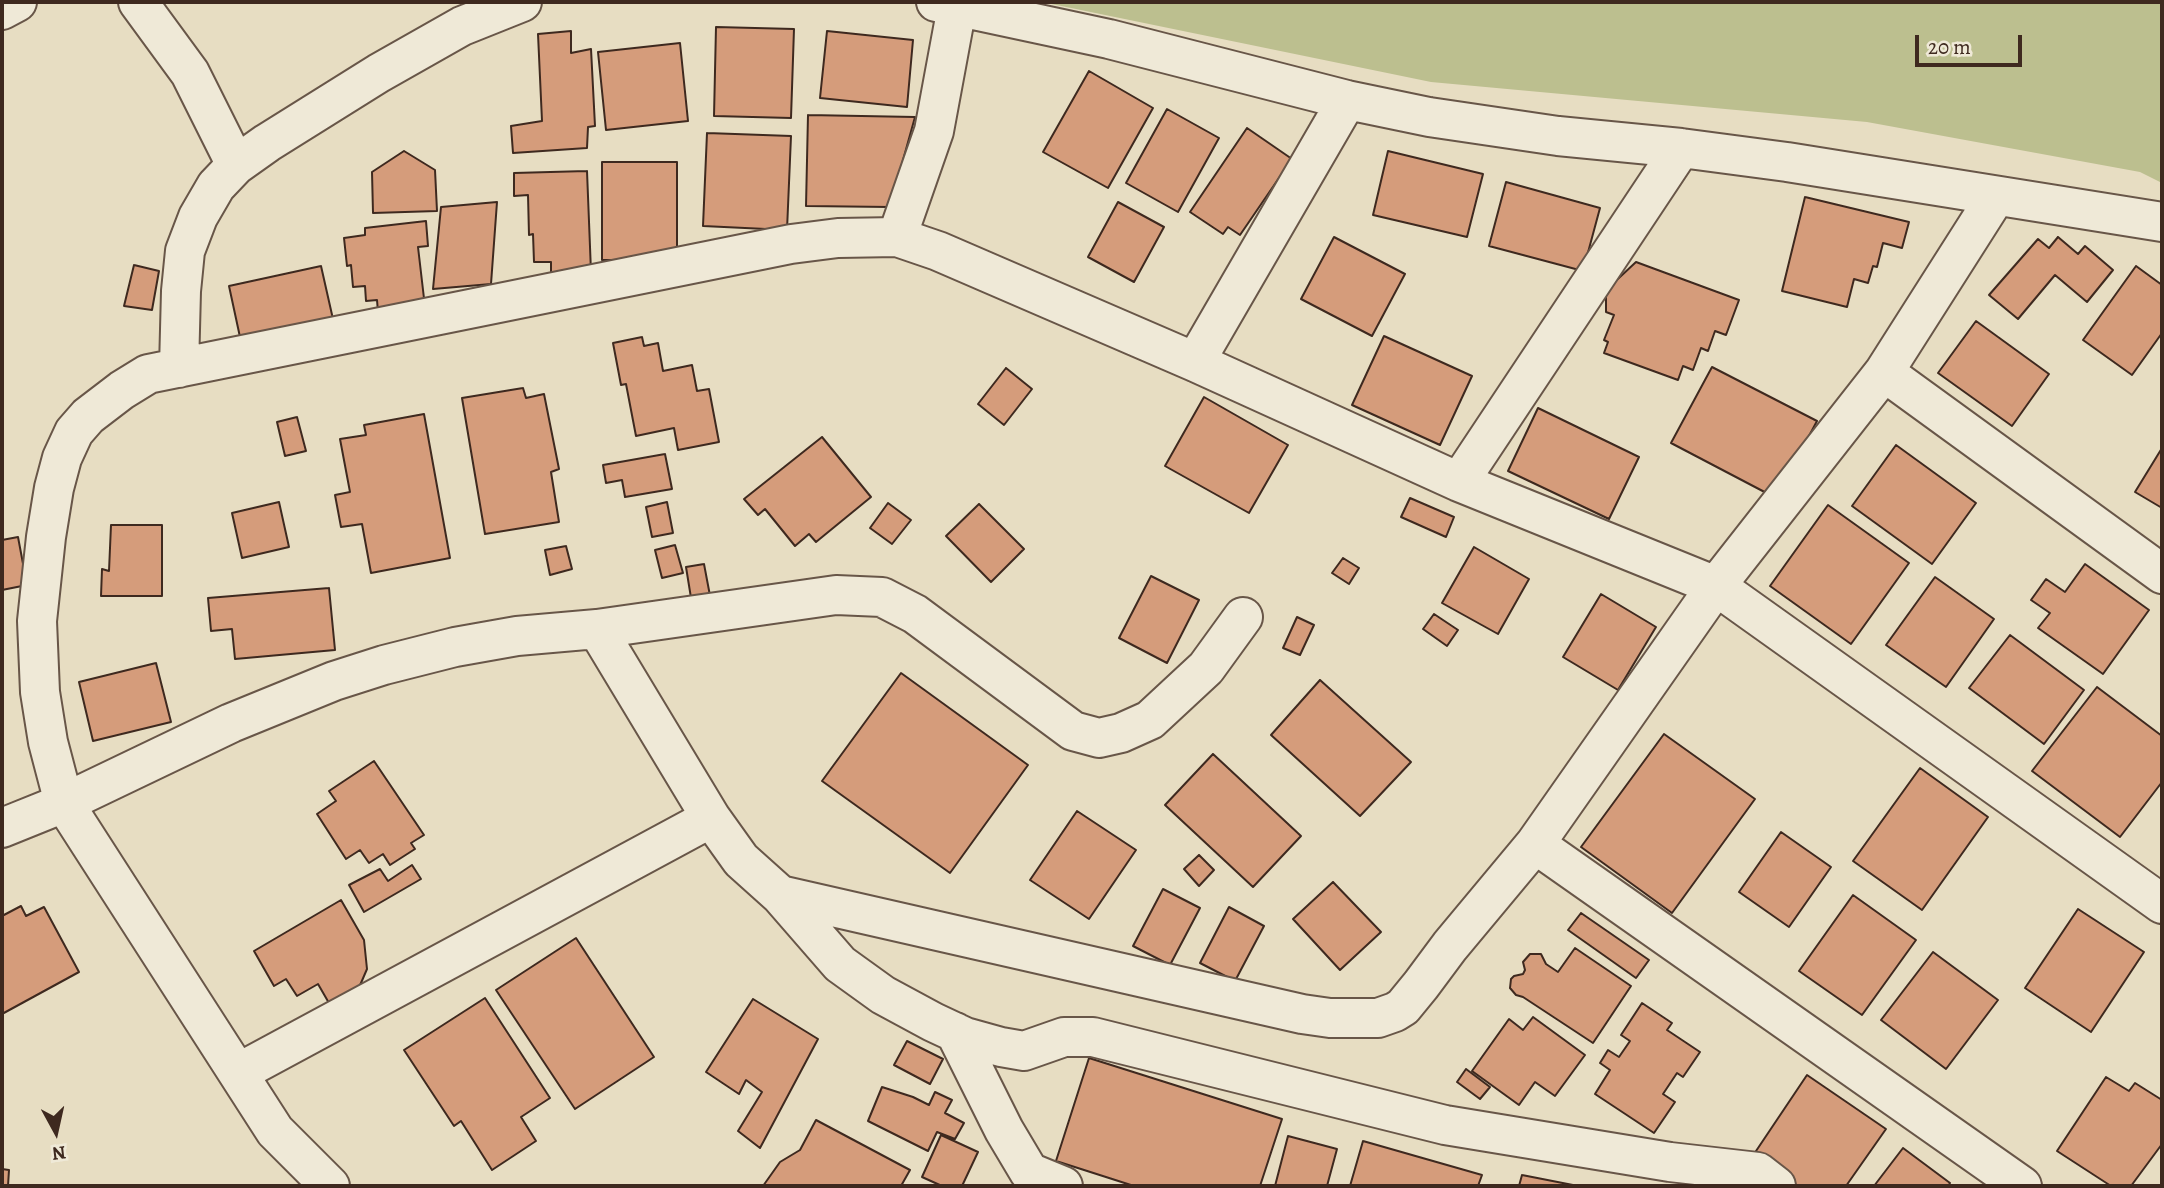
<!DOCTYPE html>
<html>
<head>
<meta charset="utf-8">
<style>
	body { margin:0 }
	#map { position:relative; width:2164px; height:1188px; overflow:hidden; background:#e7ddc2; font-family:Alegreya,serif }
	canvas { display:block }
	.frame { position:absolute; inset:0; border:4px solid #3e291f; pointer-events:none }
	.north { position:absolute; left:21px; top:1097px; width:70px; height:70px; -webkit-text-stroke:5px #efe9d7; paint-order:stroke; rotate:172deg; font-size:19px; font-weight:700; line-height:28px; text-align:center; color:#3e291f }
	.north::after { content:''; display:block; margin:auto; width:24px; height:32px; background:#3e291f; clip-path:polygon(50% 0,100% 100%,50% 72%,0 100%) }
	.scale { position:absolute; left:1915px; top:35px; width:107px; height:32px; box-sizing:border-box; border:4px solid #3e291f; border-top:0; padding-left:9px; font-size:21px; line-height:24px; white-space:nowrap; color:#3e291f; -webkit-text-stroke:5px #efe9d7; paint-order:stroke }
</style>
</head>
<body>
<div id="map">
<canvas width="2164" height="1188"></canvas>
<div class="frame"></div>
<div class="north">N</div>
<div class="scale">20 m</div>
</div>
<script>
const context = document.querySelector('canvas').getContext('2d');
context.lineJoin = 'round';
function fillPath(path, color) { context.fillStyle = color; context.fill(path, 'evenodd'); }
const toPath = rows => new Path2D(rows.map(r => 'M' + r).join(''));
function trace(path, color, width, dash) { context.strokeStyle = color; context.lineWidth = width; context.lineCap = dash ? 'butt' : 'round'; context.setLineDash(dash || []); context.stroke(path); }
const green = toPath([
	[1042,2,2162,2,2162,183,2140,172,1867,122,1431,82]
]);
const building = toPath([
	[716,27,794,29,791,118,714,116,716,27],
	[571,31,571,53,591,49,595,126,588,127,587,148,513,153,511,126,542,121,538,34,571,31],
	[827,31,913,40,907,107,820,98,827,31],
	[680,43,688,121,606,130,598,52,680,43],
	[1089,71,1153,108,1108,188,1043,152,1089,71],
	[1167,109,1219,138,1178,212,1126,183,1167,109],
	[808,115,915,117,890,207,806,206,808,115],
	[1247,128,1292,159,1240,235,1228,227,1223,234,1190,212,1247,128],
	[707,133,791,136,787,230,703,226,707,133],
	[404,151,435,170,437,211,373,213,372,172,404,151],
	[1388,151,1483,174,1467,237,1373,215,1388,151],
	[602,162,677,162,677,260,602,260,602,162],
	[587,171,591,272,551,274,551,262,534,262,533,234,529,235,528,195,514,196,514,173,587,171],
	[1506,182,1600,208,1583,271,1489,246,1506,182],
	[1805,197,1909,222,1902,248,1883,243,1877,267,1873,266,1868,283,1854,279,1847,307,1782,291,1805,197],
	[497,202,491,284,433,289,441,207,497,202],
	[1118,202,1164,227,1134,282,1088,257,1118,202],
	[426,221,428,246,418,247,425,307,378,312,377,300,366,301,365,286,353,287,351,265,347,266,344,238,365,235,365,228,426,221],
	[1334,237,1405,274,1372,336,1301,299,1334,237],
	[2058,237,2078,254,2085,246,2113,270,2087,302,2055,275,2018,319,1989,295,2038,239,2049,248,2058,237],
	[1636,262,1739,300,1726,335,1715,331,1708,351,1701,348,1693,370,1683,366,1678,380,1604,353,1608,342,1604,340,1614,315,1606,312,1606,290,1636,262],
	[134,265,159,271,152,310,124,306,134,265],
	[321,266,335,328,243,351,229,286,321,266],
	[2136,266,2162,285,2162,333,2132,375,2083,340,2136,266],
	[1976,321,2049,374,2012,426,1938,373,1976,321],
	[1384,336,1472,376,1440,445,1352,405,1384,336],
	[642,337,644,346,658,343,663,371,692,365,697,391,709,389,719,442,678,450,674,428,636,436,626,384,621,385,613,343,642,337],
	[1712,367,1817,421,1776,498,1671,443,1712,367],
	[1006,368,1032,389,1004,425,978,404,1006,368],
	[523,388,526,398,544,394,559,469,551,472,559,522,485,534,462,398,523,388],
	[1204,397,1288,445,1249,513,1165,466,1204,397],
	[1538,408,1639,457,1609,519,1508,471,1538,408],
	[424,414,450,558,371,573,362,524,341,527,335,495,350,492,340,439,366,435,364,425,424,414],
	[297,417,306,451,285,456,277,422,297,417],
	[822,437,871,497,816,542,809,534,795,546,765,509,758,515,744,499,822,437],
	[1896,445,1976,503,1932,564,1852,506,1896,445],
	[2162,448,2162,508,2135,492,2162,448],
	[665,454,672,489,625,497,622,480,606,483,603,465,665,454],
	[1410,498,1454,517,1446,537,1401,517,1410,498],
	[279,502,289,547,242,558,232,513,279,502],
	[667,502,673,533,652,537,646,507,667,502],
	[888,503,911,520,892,544,870,528,888,503],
	[979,504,1024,549,991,582,946,536,979,504],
	[1828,505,1909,563,1851,644,1770,586,1828,505],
	[111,525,162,525,162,596,101,596,102,569,109,571,111,525],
	[18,537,27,585,2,590,2,540,18,537],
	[675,545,683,573,662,578,655,550,675,545],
	[566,546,572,569,550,575,545,550,566,546],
	[1474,547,1529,579,1498,634,1442,603,1474,547],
	[1343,558,1359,568,1349,584,1332,573,1343,558],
	[704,564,711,601,692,604,686,567,704,564],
	[2085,564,2149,610,2103,674,2038,628,2050,613,2031,600,2046,579,2065,592,2085,564],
	[1151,576,1199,600,1167,663,1119,638,1151,576],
	[1935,577,1994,619,1946,687,1886,645,1935,577],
	[329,588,335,650,235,659,232,629,211,631,208,598,329,588],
	[1601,594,1656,627,1618,690,1563,657,1601,594],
	[1434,614,1458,630,1447,646,1423,629,1434,614],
	[1297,617,1314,625,1300,655,1283,648,1297,617],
	[2010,635,2084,690,2044,744,1969,688,2010,635],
	[156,663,171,722,93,741,79,682,156,663],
	[901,673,1028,765,950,873,822,781,901,673],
	[1320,680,1411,762,1360,816,1271,735,1320,680],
	[2097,687,2162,736,2162,782,2120,837,2032,771,2097,687],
	[1664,734,1755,799,1672,913,1581,847,1664,734],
	[1213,754,1301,836,1253,887,1165,805,1213,754],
	[374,761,424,835,411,843,415,849,390,865,383,854,369,863,360,850,346,859,317,814,336,801,329,791,374,761],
	[1920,768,1988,817,1922,910,1853,861,1920,768],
	[1077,811,1136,850,1089,919,1030,880,1077,811],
	[1781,832,1831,867,1789,927,1739,892,1781,832],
	[1199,855,1214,870,1199,886,1184,869,1199,855],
	[412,865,421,879,364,912,349,885,380,869,388,881,412,865],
	[1333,882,1381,932,1340,970,1293,919,1333,882],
	[1163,889,1200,908,1170,965,1133,946,1163,889],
	[1853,895,1916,940,1862,1015,1799,971,1853,895],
	[341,900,364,940,367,969,355,997,333,1010,318,984,297,996,286,979,274,986,254,951,341,900],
	[21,906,26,916,44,907,79,972,2,1014,2,916,21,906],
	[1229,907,1264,926,1235,981,1200,963,1229,907],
	[2078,909,2144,952,2091,1032,2025,988,2078,909],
	[1581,913,1649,960,1636,978,1568,930,1581,913],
	[576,938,654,1057,575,1109,496,990,576,938],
	[1575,948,1631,986,1593,1043,1523,997,1516,995,1510,988,1511,979,1514,976,1523,974,1525,970,1523,962,1530,954,1541,954,1546,964,1558,972,1575,948],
	[1933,952,1998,1000,1946,1069,1881,1020,1933,952],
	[485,998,550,1098,521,1117,536,1141,492,1170,461,1121,454,1126,404,1050,485,998],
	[753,999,818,1039,760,1148,738,1131,762,1092,746,1080,739,1094,706,1072,753,999],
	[1642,1003,1672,1023,1667,1030,1700,1052,1683,1077,1677,1073,1663,1094,1675,1102,1654,1133,1595,1094,1610,1070,1600,1063,1608,1050,1619,1057,1630,1041,1621,1035,1642,1003],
	[1533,1017,1585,1055,1555,1096,1535,1082,1519,1105,1472,1071,1509,1019,1523,1030,1533,1017],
	[907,1041,943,1059,930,1084,894,1065,907,1041],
	[1089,1058,1282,1119,1260,1186,1134,1186,1056,1161,1089,1058],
	[1466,1069,1490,1087,1480,1099,1457,1082,1466,1069],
	[1807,1075,1886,1129,1846,1186,1795,1186,1752,1157,1807,1075],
	[2106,1077,2129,1091,2135,1083,2162,1100,2162,1144,2131,1186,2111,1186,2057,1151,2106,1077],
	[882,1087,913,1097,929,1105,935,1092,952,1100,945,1113,964,1123,955,1139,937,1132,928,1151,868,1121,882,1087],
	[816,1120,910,1170,901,1186,763,1186,780,1162,800,1150,816,1120],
	[941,1135,978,1152,962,1186,942,1186,922,1177,941,1135],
	[1288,1136,1337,1149,1327,1186,1275,1186,1288,1136],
	[1363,1141,1482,1175,1478,1186,1350,1186,1363,1141],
	[1903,1148,1950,1183,1948,1186,1874,1186,1903,1148],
	[2,1169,9,1170,8,1186,2,1186,2,1169],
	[1522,1175,1578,1186,1519,1186,1522,1175]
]);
const street = toPath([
	[138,2,190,73,236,165],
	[936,2,1109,39,1347,100,1429,117,1558,136,1681,148,1787,162,2162,222],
	[2,10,17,2],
	[897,237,934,131,957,7],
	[1195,362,1347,100],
	[179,368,181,291,185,251,198,217,216,186,236,165,267,143,379,73,462,26,522,2],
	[1884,372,2162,574],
	[1459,482,1681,148],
	[597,629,836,595,882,597,915,614,1073,731,1099,738,1121,733,1150,720,1206,668,1243,617],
	[2,828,64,803,231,723,334,681,384,665,455,647,517,636,597,629,711,818,741,860,780,895,840,964,883,995,933,1022,965,1037,1001,1047,1024,1051,1064,1037,1093,1037,1445,1125,1670,1162,1758,1172,1776,1186],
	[1535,844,2022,1186],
	[780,895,1302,1014,1330,1018,1378,1018,1395,1012,1403,1007,1421,985,1450,946,1535,844,1716,586,1884,372,1996,196],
	[955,1032,1004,1130,1029,1172,1063,1186],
	[238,1073,711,818],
	[330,1186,275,1131,64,803,48,742,40,692,37,621,46,537,54,488,62,458,74,432,88,416,122,390,148,374,791,244,838,238,897,237,938,251,1195,362,1459,482,1716,586,2162,904]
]);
fillPath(green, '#bcbf8f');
fillPath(building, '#d59c7b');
trace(building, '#3e291f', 2);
trace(street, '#685648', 42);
trace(street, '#efe9d7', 38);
</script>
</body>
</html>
